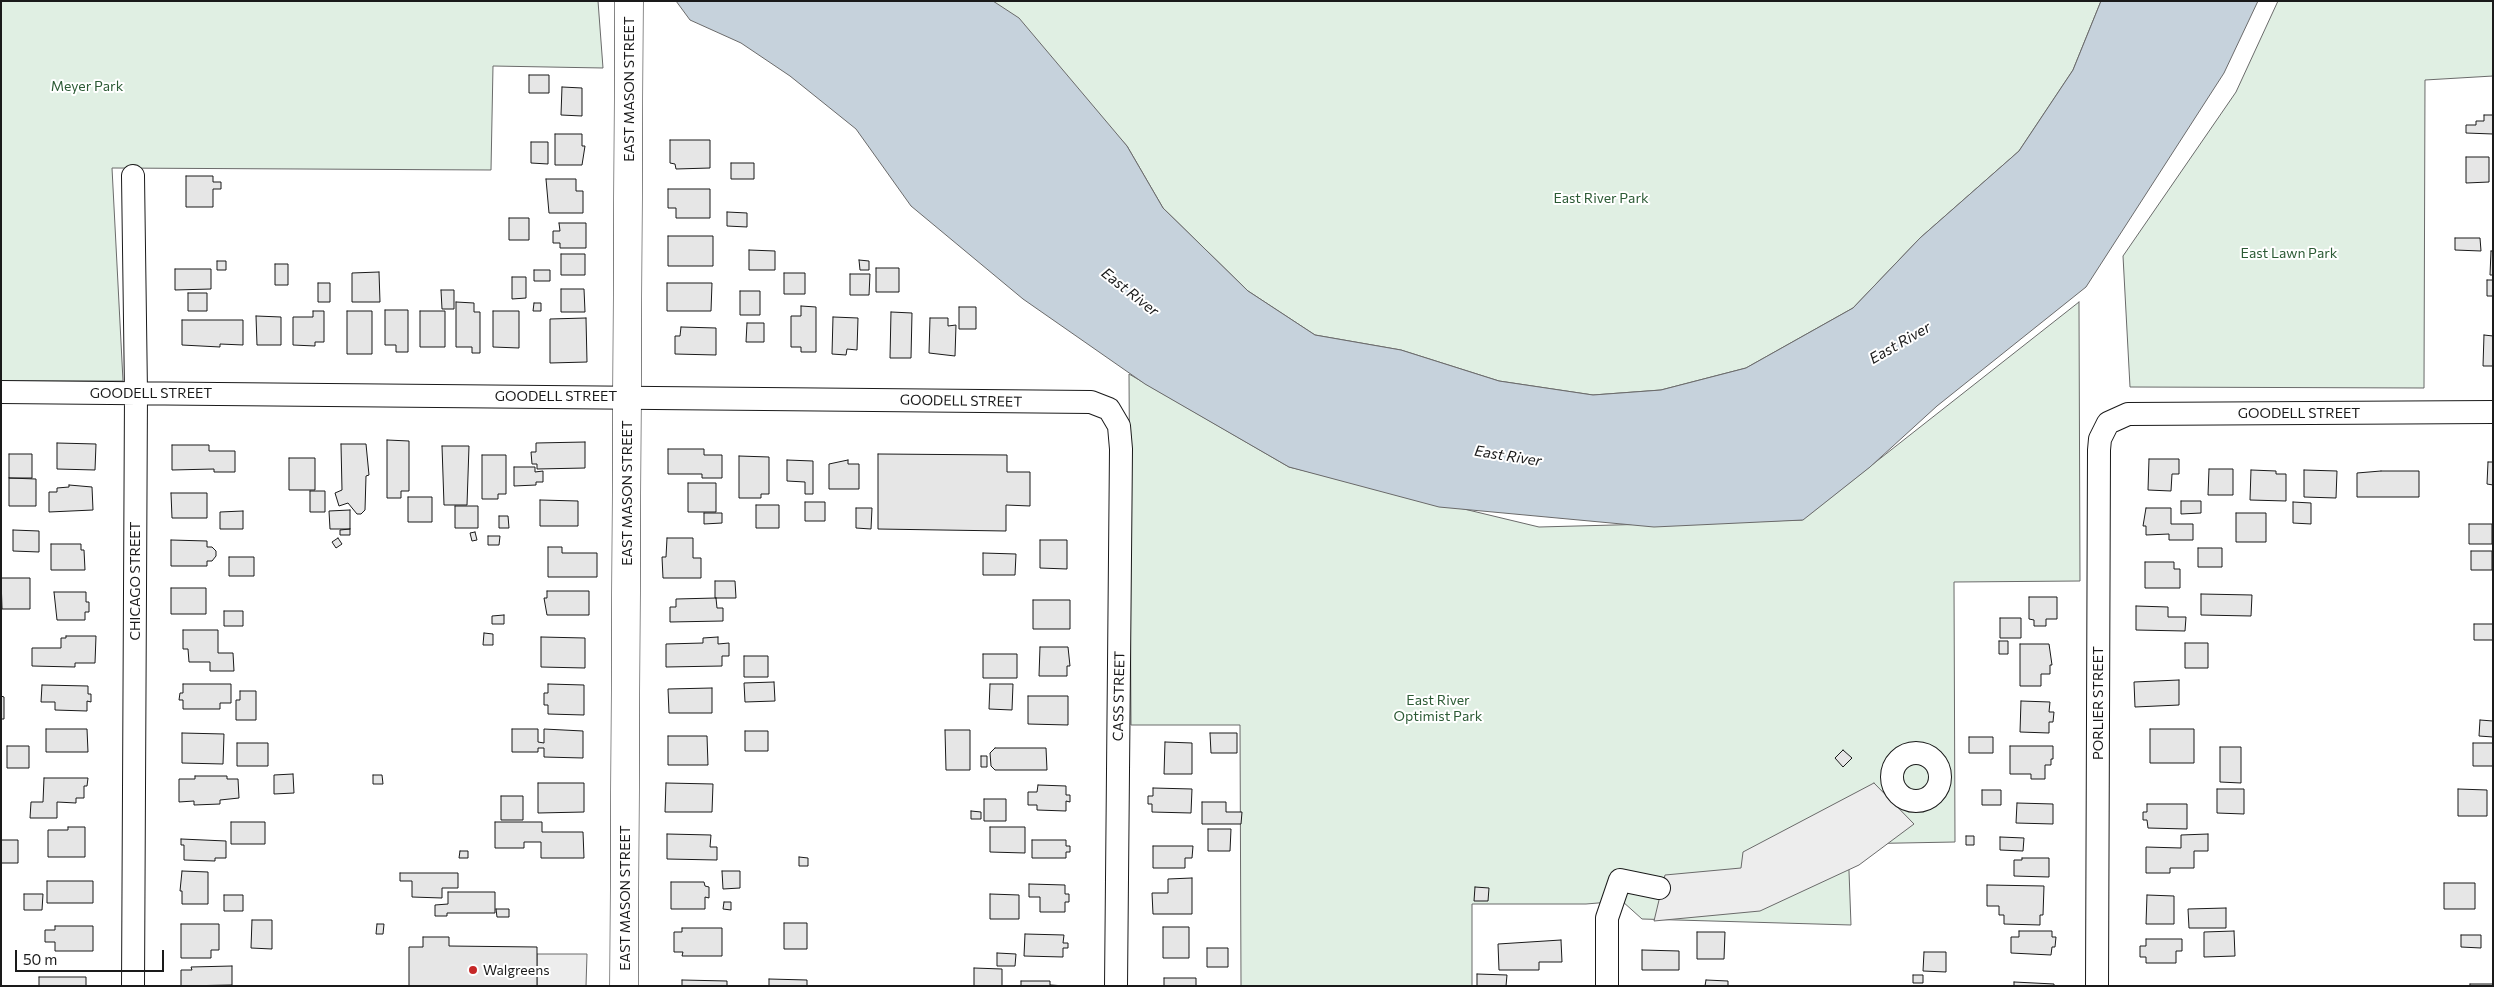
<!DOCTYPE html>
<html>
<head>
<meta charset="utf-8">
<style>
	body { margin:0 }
	#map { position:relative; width:2494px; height:987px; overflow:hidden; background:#fff; font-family:Commissioner,sans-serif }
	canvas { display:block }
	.frame { position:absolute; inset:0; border:2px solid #1a1a1a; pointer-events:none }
	.scale { position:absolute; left:15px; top:950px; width:149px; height:22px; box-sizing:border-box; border:2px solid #1a1a1a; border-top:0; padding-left:6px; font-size:15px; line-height:18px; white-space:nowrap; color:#1a1a1a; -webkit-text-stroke:4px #fff; paint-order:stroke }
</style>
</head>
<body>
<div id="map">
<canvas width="2494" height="987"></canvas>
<div class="frame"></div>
<div class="scale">50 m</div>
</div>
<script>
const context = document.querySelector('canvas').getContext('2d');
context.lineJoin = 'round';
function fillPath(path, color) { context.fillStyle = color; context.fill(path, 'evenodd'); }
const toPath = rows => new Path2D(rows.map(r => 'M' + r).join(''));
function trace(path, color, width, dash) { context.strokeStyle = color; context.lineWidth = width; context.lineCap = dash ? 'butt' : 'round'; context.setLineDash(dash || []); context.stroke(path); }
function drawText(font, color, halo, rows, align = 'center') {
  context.font = font + ' Commissioner,sans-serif'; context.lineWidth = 4; context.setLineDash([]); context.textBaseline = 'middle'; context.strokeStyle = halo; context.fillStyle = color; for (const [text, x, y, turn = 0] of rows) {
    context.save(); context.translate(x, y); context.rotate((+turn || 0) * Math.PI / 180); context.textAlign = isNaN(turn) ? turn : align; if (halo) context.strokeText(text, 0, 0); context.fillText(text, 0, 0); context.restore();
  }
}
const green = toPath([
	[1,1,598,1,603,68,493,66,491,170,112,168,123,381,1,381,1,1],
	[993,1,2101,1,2073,70,2019,151,1920,238,1853,308,1746,368,1661,390,1593,395,1499,381,1401,350,1315,335,1248,291,1163,208,1127,146,993,1],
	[2278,1,2493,1,2493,76,2425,80,2424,388,2130,387,2123,256,2236,92,2278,1],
	[2079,302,2080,581,1954,582,1955,842,1848,844,1851,925,1642,919,1622,901,1586,904,1472,904,1472,986,1241,986,1240,725,1131,725,1129,374,1289,467,1539,527,1802,520,2079,302]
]);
const parking = toPath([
	[1874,783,1914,824,1859,865,1760,911,1654,921,1665,875,1741,868,1743,852,1874,783],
	[537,954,587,954,586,986,537,986,537,954]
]);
const water = toPath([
	[676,1,993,1,1019,18,1127,146,1163,208,1248,291,1315,335,1401,350,1499,381,1593,395,1661,390,1746,368,1853,308,1920,238,2019,151,2073,70,2101,1,2258,1,2224,73,2086,287,1937,406,1870,467,1803,520,1654,527,1439,507,1289,467,1145,384,1023,299,911,206,856,129,790,76,741,43,690,20,676,1]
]);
const building = toPath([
	[529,75,549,75,549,93,529,93,529,75],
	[562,87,582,88,582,116,561,115,562,87],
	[2484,115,2493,115,2493,134,2466,133,2466,125,2476,125,2476,121,2484,121,2484,115],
	[555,134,582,134,582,146,585,146,582,165,555,165,555,134],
	[670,140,710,140,710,168,676,169,675,164,670,163,670,140],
	[531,142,548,142,548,164,531,163,531,142],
	[2466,157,2489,157,2489,182,2466,183,2466,157],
	[731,163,754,163,754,179,731,179,731,163],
	[186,176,213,176,213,182,221,182,221,189,213,189,213,207,186,207,186,176],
	[546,179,576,179,576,191,583,191,583,213,549,213,546,179],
	[668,189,710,189,710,218,676,218,676,208,668,208,668,189],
	[727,212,747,213,747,227,727,226,727,212],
	[509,218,529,218,529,240,509,240,509,218],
	[559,223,586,223,586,248,560,248,560,243,553,243,553,231,560,231,559,223],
	[668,236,713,236,713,266,668,266,668,236],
	[2455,238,2480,238,2481,251,2455,250,2455,238],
	[749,250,775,251,775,270,749,270,749,250],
	[2491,251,2493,251,2493,275,2490,275,2491,251],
	[561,254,585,254,585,275,561,275,561,254],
	[859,260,869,261,869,270,860,270,859,260],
	[217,261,226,261,226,270,217,270,217,261],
	[275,264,288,264,288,285,275,285,275,264],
	[876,268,899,268,899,292,876,292,876,268],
	[175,269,211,269,211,289,175,290,175,269],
	[534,270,550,270,550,281,534,281,534,270],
	[379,272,380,302,352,302,352,273,379,272],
	[784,273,805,273,805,294,784,294,784,273],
	[850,274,870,274,869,295,850,295,850,274],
	[512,277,526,277,526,298,512,299,512,277],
	[2487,280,2493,280,2493,296,2487,296,2487,280],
	[318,283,330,283,330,302,318,302,318,283],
	[667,283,712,283,711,311,667,311,667,283],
	[561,289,584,289,585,312,561,312,561,289],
	[441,290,454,290,454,309,442,309,441,290],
	[740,291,760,291,760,315,740,315,740,291],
	[188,293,207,293,207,311,188,311,188,293],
	[456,302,474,303,474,312,480,312,480,353,472,353,472,347,456,347,456,302],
	[534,303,541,303,541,311,533,311,534,303],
	[801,306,816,307,816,352,801,352,801,347,791,347,791,316,801,316,801,306],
	[959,307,976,307,976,329,959,329,959,307],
	[385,310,408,310,408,352,396,352,396,345,385,345,385,310],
	[313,311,324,311,324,342,315,342,315,346,293,345,293,317,313,317,313,311],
	[347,311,372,311,372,354,347,354,347,311],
	[420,311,445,311,445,347,420,347,420,311],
	[493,311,519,311,519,348,493,347,493,311],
	[891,312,912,313,911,358,890,358,891,312],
	[256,316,281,317,281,345,257,345,256,316],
	[833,317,858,318,857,350,847,349,846,355,832,354,833,317],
	[586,318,587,362,550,363,550,319,586,318],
	[930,318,948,318,948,326,956,325,955,356,929,353,930,318],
	[182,320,243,320,243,345,220,344,220,347,182,345,182,320],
	[747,323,764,323,764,342,746,342,747,323],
	[681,327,716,328,716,355,675,354,675,336,680,336,681,327],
	[2484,335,2493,336,2493,366,2483,366,2484,335],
	[387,440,409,441,409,491,401,491,401,498,387,498,387,440],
	[585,442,585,468,537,469,537,464,532,464,531,452,536,452,536,443,585,442],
	[57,443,96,444,95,470,57,469,57,443],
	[341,444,366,444,369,475,366,476,365,510,361,514,357,514,348,503,339,506,335,493,342,490,341,444],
	[172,445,209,445,209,451,235,451,235,472,214,472,214,469,172,470,172,445],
	[442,446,469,446,467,505,444,505,442,446],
	[668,449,704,449,704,455,722,455,722,478,702,478,702,474,668,474,668,449],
	[9,454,32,454,32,478,9,478,9,454],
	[878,454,1007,455,1007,472,1030,472,1030,506,1006,505,1006,531,878,529,878,454],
	[482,455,506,455,506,494,498,494,498,499,482,499,482,455],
	[739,456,769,457,769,494,761,494,761,498,739,498,739,456],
	[289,458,315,458,315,490,289,490,289,458],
	[2149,459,2179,459,2179,474,2172,474,2171,491,2148,490,2149,459],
	[787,460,813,461,813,494,805,494,805,482,787,481,787,460],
	[848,460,848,464,859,464,859,489,829,489,829,464,848,460],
	[2488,462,2493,462,2493,485,2487,484,2488,462],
	[514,467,535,467,535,472,543,471,543,482,536,482,536,485,514,486,514,467],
	[2209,469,2233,469,2233,495,2208,495,2209,469],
	[2251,470,2276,471,2276,474,2286,474,2286,501,2250,500,2251,470],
	[2304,470,2337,471,2336,498,2304,497,2304,470],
	[2381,471,2419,471,2419,497,2357,497,2357,473,2381,471],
	[9,478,36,479,36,506,9,506,9,478],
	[688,483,716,483,716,512,688,512,688,483],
	[69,485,92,487,93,510,49,512,49,492,57,492,57,488,69,487,69,485],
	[310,491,325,491,325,512,310,512,310,491],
	[171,493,207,493,207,518,172,518,171,493],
	[408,497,432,497,432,522,408,522,408,497],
	[540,500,578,501,578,526,540,526,540,500],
	[2181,501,2201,501,2201,513,2181,514,2181,501],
	[805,502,825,502,825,521,805,521,805,502],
	[2293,502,2311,503,2311,524,2293,523,2293,502],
	[756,505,779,505,779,528,756,528,756,505],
	[455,506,478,506,478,528,455,528,455,506],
	[856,508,872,508,871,529,856,528,856,508],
	[2146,508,2171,508,2171,524,2193,524,2193,540,2169,540,2169,534,2146,535,2146,526,2143,526,2146,508],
	[350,510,350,529,330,529,329,511,350,510],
	[243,511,243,529,220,529,220,512,243,511],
	[704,513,722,513,722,523,704,524,704,513],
	[2236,513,2266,513,2266,542,2236,542,2236,513],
	[499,516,508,516,509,528,499,528,499,516],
	[2469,524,2492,524,2492,544,2469,544,2469,524],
	[350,529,350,535,340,535,340,530,350,529],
	[13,530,39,531,39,552,13,551,13,530],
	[475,532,477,540,472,541,470,533,475,532],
	[488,536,500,536,499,545,488,545,488,536],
	[338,538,342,544,336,548,332,542,338,538],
	[667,538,693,538,693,558,701,558,701,578,663,578,662,557,666,557,667,538],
	[171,540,207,541,207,547,212,547,216,551,216,556,212,561,207,561,207,566,171,566,171,540],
	[1040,540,1067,540,1067,569,1040,568,1040,540],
	[51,544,81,544,81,550,84,550,85,570,51,570,51,544],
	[548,547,562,547,562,553,597,553,597,577,548,577,548,547],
	[2198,548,2222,548,2222,567,2198,567,2198,548],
	[2471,551,2492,551,2492,570,2471,570,2471,551],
	[983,553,1016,554,1015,575,983,575,983,553],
	[229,557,254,557,254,576,229,576,229,557],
	[2145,562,2174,562,2174,569,2180,569,2180,588,2145,588,2145,562],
	[1,578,30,578,30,609,2,609,1,578],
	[715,581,735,581,736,598,715,598,715,581],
	[171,588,206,588,206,614,171,614,171,588],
	[547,591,589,591,589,615,547,615,544,598,547,598,547,591],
	[54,592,86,592,86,602,89,602,89,612,85,612,85,620,57,620,54,592],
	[2201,594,2252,595,2251,616,2201,615,2201,594],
	[2029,597,2057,597,2057,619,2046,619,2046,626,2034,626,2034,620,2029,619,2029,597],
	[716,598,717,608,723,608,723,621,670,622,670,607,676,607,676,599,716,598],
	[1033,600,1070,600,1070,629,1033,629,1033,600],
	[2136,606,2168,607,2168,617,2186,617,2185,631,2136,630,2136,606],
	[224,611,243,611,243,626,224,626,224,611],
	[504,615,504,624,492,624,492,616,504,615],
	[2000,618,2021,618,2021,638,2000,638,2000,618],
	[2474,624,2493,624,2493,640,2474,640,2474,624],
	[183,630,218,630,218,653,233,653,234,671,210,671,210,662,189,662,188,649,183,649,183,630],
	[484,633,493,634,493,645,483,645,484,633],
	[66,636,96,636,95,663,75,663,75,667,32,666,32,648,61,648,61,638,66,638,66,636],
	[541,637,585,638,585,668,541,667,541,637],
	[718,637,718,644,729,643,729,656,722,656,722,666,666,667,666,644,703,643,703,638,718,637],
	[1999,641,2008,641,2008,654,1999,654,1999,641],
	[2185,643,2208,643,2208,668,2185,668,2185,643],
	[2020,644,2049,644,2052,665,2050,665,2050,674,2041,674,2041,686,2020,686,2020,644],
	[1040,647,1068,647,1070,666,1067,666,1067,676,1039,676,1040,647],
	[983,654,1017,654,1017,678,983,678,983,654],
	[744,656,768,656,768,677,744,677,744,656],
	[2179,680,2179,705,2135,707,2134,682,2179,680],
	[774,682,775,701,745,702,744,683,774,682],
	[183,684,231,684,231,703,220,703,220,709,183,709,183,700,179,700,180,693,183,693,183,684],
	[548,684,584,685,584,715,548,714,548,705,544,705,544,693,548,693,548,684],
	[990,684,1013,684,1012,710,989,709,990,684],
	[42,685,88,686,88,694,91,694,91,702,87,701,87,711,55,710,55,702,41,702,42,685],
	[712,688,712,713,669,713,668,689,712,688],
	[240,691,256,691,256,720,236,720,236,700,240,700,240,691],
	[1,696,4,697,4,719,1,719,1,696],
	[1028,696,1068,696,1068,725,1028,724,1028,696],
	[2021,701,2050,702,2049,712,2054,712,2053,722,2049,722,2049,733,2020,732,2021,701],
	[2480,720,2493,721,2493,737,2479,736,2480,720],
	[46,729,87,729,88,752,46,752,46,729],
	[512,729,538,729,538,742,544,743,544,729,583,731,583,758,544,757,544,748,538,748,538,752,512,752,512,729],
	[2150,729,2194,729,2194,763,2150,763,2150,729],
	[945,730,970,730,970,770,946,770,945,730],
	[745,731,768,731,768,751,745,751,745,731],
	[182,733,224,734,223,764,182,763,182,733],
	[1210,733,1237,733,1237,753,1211,753,1210,733],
	[668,736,707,736,708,765,668,765,668,736],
	[1969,737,1993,737,1993,753,1969,753,1969,737],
	[1165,742,1192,743,1192,774,1164,774,1165,742],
	[237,743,268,743,268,766,237,766,237,743],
	[2473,743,2493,743,2493,766,2473,766,2473,743],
	[7,746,29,746,29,768,7,768,7,746],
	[2010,746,2053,746,2053,759,2051,759,2051,765,2045,765,2045,779,2031,779,2031,774,2010,774,2010,746],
	[2220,747,2241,747,2241,783,2220,782,2220,747],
	[995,748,1046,748,1047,770,995,770,991,766,990,753,995,748],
	[1843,750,1852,758,1843,767,1835,758,1843,750],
	[981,756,987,756,987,767,981,767,981,756],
	[293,774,294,793,274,794,274,775,293,774],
	[373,775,382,775,383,784,373,784,373,775],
	[195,776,227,776,227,779,238,779,239,798,220,800,220,804,194,805,194,801,179,802,179,779,195,779,195,776],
	[44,778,88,778,87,786,84,786,84,798,76,798,76,803,57,802,57,818,30,818,31,802,43,802,44,778],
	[538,783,584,783,584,812,538,813,538,783],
	[666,783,713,784,712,812,665,812,666,783],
	[1038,785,1066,786,1066,795,1070,795,1070,802,1066,801,1066,811,1037,810,1037,805,1028,805,1028,792,1037,792,1038,785],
	[1153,788,1192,789,1191,813,1152,812,1152,804,1148,804,1148,796,1153,796,1153,788],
	[2217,789,2244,789,2244,814,2217,813,2217,789],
	[2458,789,2487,790,2487,816,2458,816,2458,789],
	[1982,790,2001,790,2001,805,1982,805,1982,790],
	[501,796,523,796,523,820,501,820,501,796],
	[984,799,1006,799,1006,821,984,821,984,799],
	[1202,802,1226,802,1226,812,1242,812,1241,824,1202,824,1202,802],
	[2017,803,2053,804,2053,824,2016,823,2017,803],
	[2147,804,2187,804,2187,829,2148,828,2147,820,2143,820,2143,812,2147,812,2147,804],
	[971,811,981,812,981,819,971,819,971,811],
	[231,822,265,822,265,844,231,844,231,822],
	[495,822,542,822,542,832,583,832,584,858,541,858,541,842,524,842,524,848,495,848,495,822],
	[68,827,85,827,85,857,48,857,48,830,68,830,68,827],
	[990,827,1025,827,1025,853,990,852,990,827],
	[1208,829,1231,829,1230,851,1208,851,1208,829],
	[667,834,711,835,710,847,717,847,717,860,667,859,667,834],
	[2208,834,2208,851,2194,851,2194,868,2170,868,2170,873,2146,873,2146,847,2181,848,2181,835,2208,834],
	[1966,836,1974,836,1974,845,1966,845,1966,836],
	[2000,837,2024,838,2023,851,2000,850,2000,837],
	[181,839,226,841,226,858,215,858,215,861,184,860,184,845,181,845,181,839],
	[1,840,18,840,18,863,1,863,1,840],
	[1032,840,1066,840,1066,846,1070,846,1070,852,1066,852,1066,858,1032,858,1032,840],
	[1153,846,1193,846,1192,858,1185,858,1185,868,1153,868,1153,846],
	[460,851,468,851,468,858,459,858,460,851],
	[799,857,808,858,808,866,799,866,799,857],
	[2022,858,2049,858,2049,877,2014,876,2014,860,2022,860,2022,858],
	[182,871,208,872,208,904,182,904,182,891,180,891,182,871],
	[722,871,740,871,740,888,723,889,722,871],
	[400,873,458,873,458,888,442,888,442,898,412,897,412,881,400,881,400,873],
	[1192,878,1192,914,1153,914,1152,893,1168,893,1168,879,1192,878],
	[47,881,93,881,93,903,47,903,47,881],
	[671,882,704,882,705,886,709,887,709,898,705,897,705,909,671,909,671,882],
	[2444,883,2475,883,2475,909,2444,909,2444,883],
	[1029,884,1065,885,1065,894,1069,894,1069,902,1065,902,1065,912,1040,912,1040,897,1029,897,1029,884],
	[1987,885,2044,886,2043,915,2040,915,2040,925,2004,924,2004,915,1999,915,1999,906,1987,906,1987,885],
	[1475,887,1489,888,1488,901,1474,901,1475,887],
	[448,892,495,892,495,913,447,913,447,916,435,916,435,905,448,904,448,892],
	[24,894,43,894,42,910,24,910,24,894],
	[990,894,1019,895,1019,919,990,919,990,894],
	[224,895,243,895,243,911,224,911,224,895],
	[2147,895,2174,896,2174,924,2146,924,2147,895],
	[724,902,731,902,731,910,723,909,724,902],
	[2226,908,2226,928,2189,928,2188,909,2226,908],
	[496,909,509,909,509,917,497,917,496,909],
	[252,920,272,920,272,949,251,948,252,920],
	[784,923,807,923,807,949,784,949,784,923],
	[181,924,219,924,219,950,211,950,211,958,181,958,181,924],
	[377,924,384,924,383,934,376,934,377,924],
	[55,926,93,926,93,951,55,951,55,942,45,942,45,930,55,930,55,926],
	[1163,927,1189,927,1189,958,1163,958,1163,927],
	[682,928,722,928,722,956,682,956,683,952,674,952,674,932,682,932,682,928],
	[2019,931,2052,931,2052,937,2056,937,2055,947,2052,947,2051,955,2011,953,2011,937,2019,937,2019,931],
	[2234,931,2235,956,2204,957,2204,932,2234,931],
	[1697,932,1725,932,1724,959,1697,959,1697,932],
	[1025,934,1064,935,1063,943,1068,943,1068,948,1063,948,1063,957,1024,956,1025,934],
	[2461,935,2481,935,2481,948,2461,947,2461,935],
	[423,937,449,937,449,946,537,947,537,986,409,986,409,947,423,947,423,937],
	[2146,939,2182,939,2182,951,2176,951,2176,963,2146,963,2146,957,2140,957,2140,946,2146,946,2146,939],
	[1561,940,1562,962,1539,962,1539,970,1499,970,1498,944,1561,940],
	[1207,948,1228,948,1228,967,1207,967,1207,948],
	[1642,950,1679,951,1679,970,1642,970,1642,950],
	[1924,952,1946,952,1946,972,1923,971,1924,952],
	[997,953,1016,954,1015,966,997,966,997,953],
	[232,966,232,985,181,986,181,970,192,970,191,967,232,966],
	[974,968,1002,969,1002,986,974,986,974,968],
	[1477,974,1507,975,1506,986,1477,986,1477,974],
	[1913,975,1923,975,1923,983,1913,983,1913,975],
	[39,977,86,977,86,986,39,986,39,977],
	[1164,978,1196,978,1196,986,1164,986,1164,978],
	[769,979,807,980,807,986,769,986,769,979],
	[682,980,727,981,727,986,682,986,682,980],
	[1706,980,1728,981,1728,986,1705,986,1706,980],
	[1021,981,1050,981,1050,985,1066,986,1021,986,1021,981],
	[2014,982,2054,984,2054,986,2014,986,2014,982],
	[2470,984,2493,984,2493,986,2470,986,2470,984]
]);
const minor = toPath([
	[133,176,136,393,133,986],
	[1,392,1091,402,1109,409,1119,426,1121,449,1116,986],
	'1892 777a24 24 0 1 1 48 0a24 24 0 1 1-48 0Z',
	[1607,986,1607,918,1620,880,1659,888],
	[2097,986,2099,450,2100,439,2108,423,2128,414,2493,412]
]);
const major = toPath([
	[624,986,629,1]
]);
const markers = [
	[473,970,5,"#c62828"]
];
const parkNames = [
	["Meyer Park",87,86],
	["East River Park",1601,198],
	["East Lawn Park",2289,253],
	["East River",1438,700],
	["Optimist Park",1438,716]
];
const streetNames = [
	["EAST MASON STREET",629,89,-90],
	["GOODELL STREET",151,393],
	["GOODELL STREET",556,396],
	["GOODELL STREET",961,401,1],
	["GOODELL STREET",2299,413],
	["EAST MASON STREET",627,493,-90],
	["CHICAGO STREET",135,581,-90],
	["CASS STREET",1119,696,-89],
	["PORLIER STREET",2098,703,-90],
	["EAST MASON STREET",625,898,-90]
];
const poiNames = [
	["Walgreens",483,970]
];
const waterNames = [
	["East River",1130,292,38],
	["East River",1900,343,-30],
	["East River",1508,456,9]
];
fillPath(green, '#e0efe3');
trace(green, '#6a6a6a', 1);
fillPath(parking, '#ededed');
trace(parking, '#6a6a6a', 1);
fillPath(water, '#c6d2dc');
trace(water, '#6a6a6a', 1);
fillPath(building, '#e6e6e6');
trace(building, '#1a1a1a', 1);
trace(minor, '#1a1a1a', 24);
trace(major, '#1a1a1a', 29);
trace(minor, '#fff', 22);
trace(major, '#fff', 28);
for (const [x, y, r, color] of markers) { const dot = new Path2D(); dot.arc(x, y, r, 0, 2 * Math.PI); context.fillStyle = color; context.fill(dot); trace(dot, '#fff', 2); }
drawText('14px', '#2b5a34', '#fff', parkNames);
drawText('14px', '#1a1a1a', '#fff', streetNames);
drawText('14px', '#1a1a1a', '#fff', poiNames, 'left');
drawText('italic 15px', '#1a1a1a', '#fff', waterNames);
</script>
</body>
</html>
